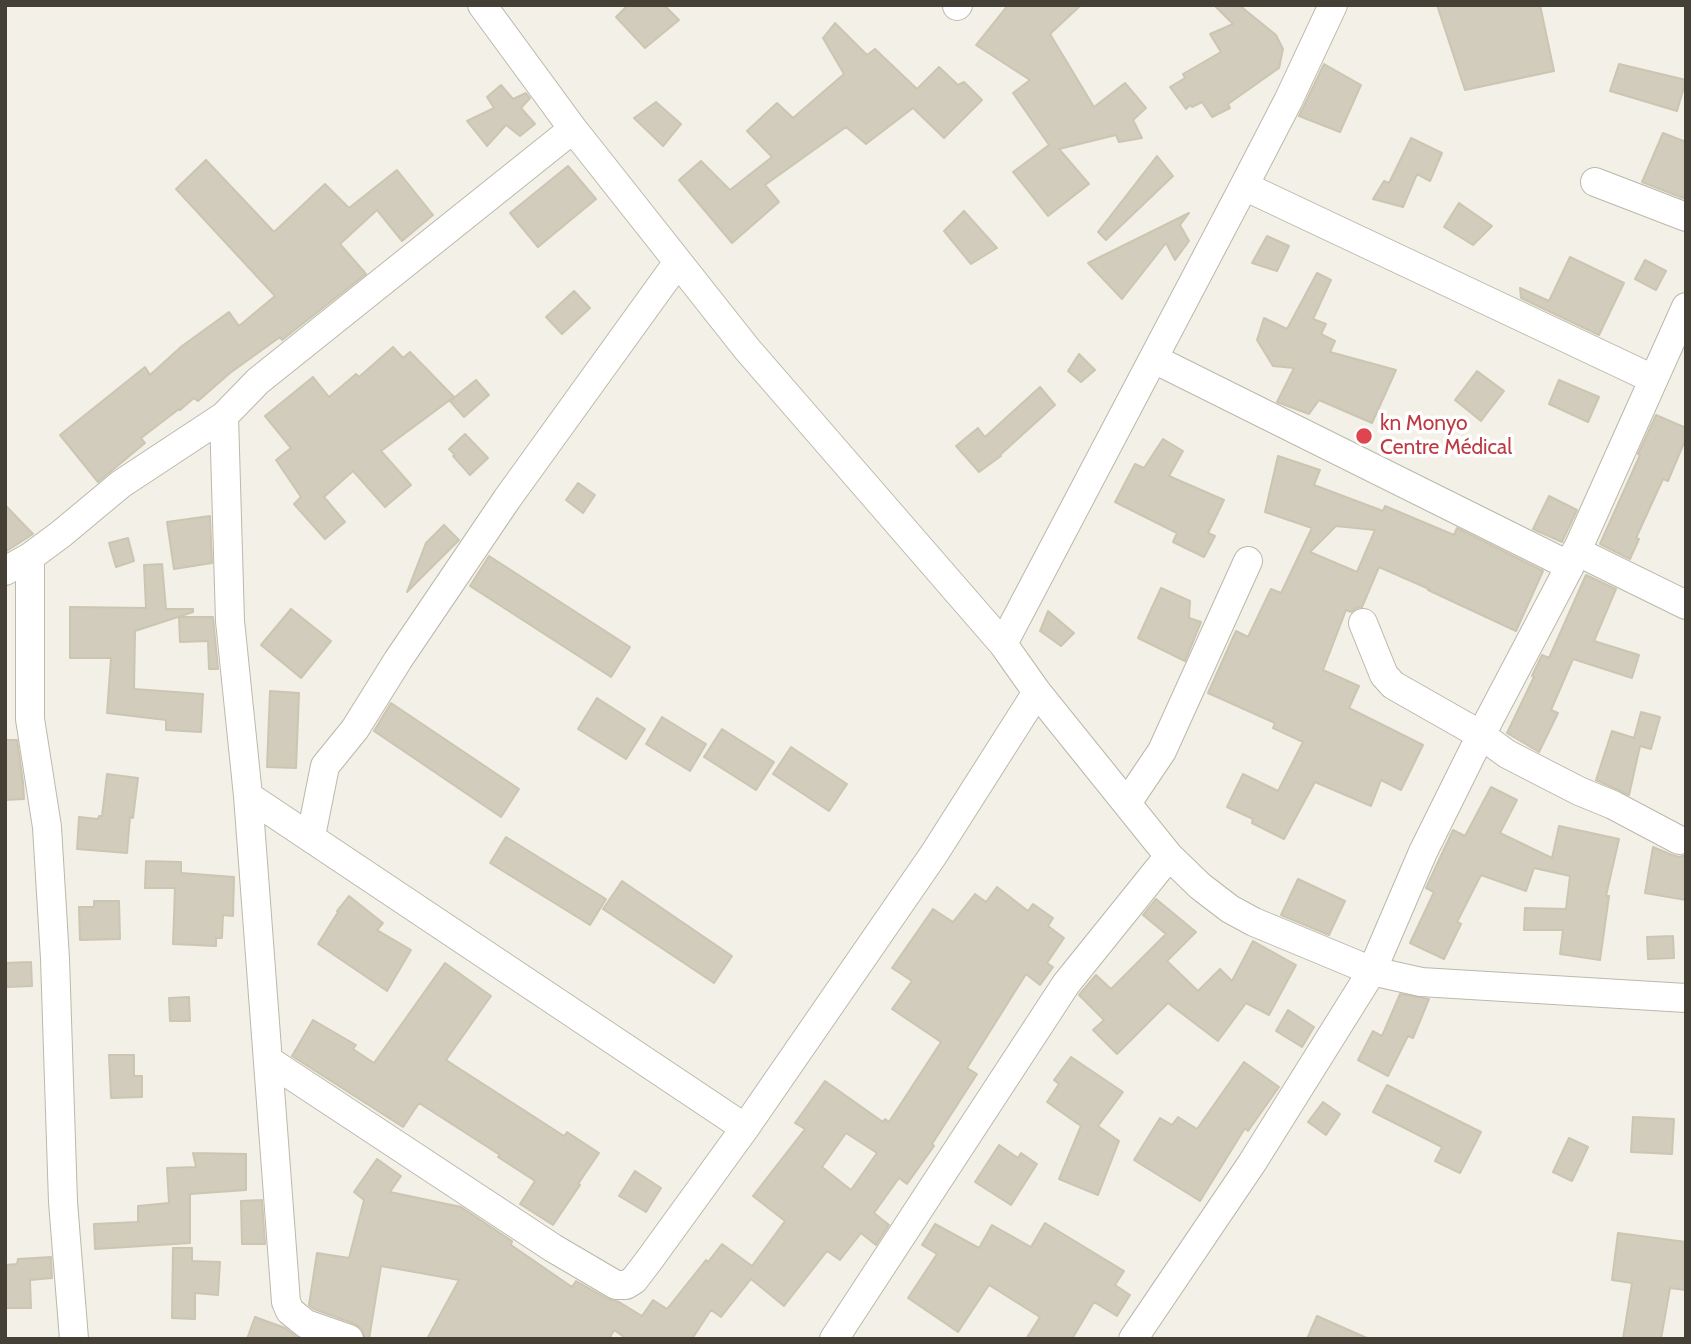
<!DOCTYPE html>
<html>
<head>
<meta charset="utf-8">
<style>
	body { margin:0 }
	#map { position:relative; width:1691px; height:1344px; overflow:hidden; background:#f2f0e7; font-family:Cabin,sans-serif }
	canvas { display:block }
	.frame { position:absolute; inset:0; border:7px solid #444036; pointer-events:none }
</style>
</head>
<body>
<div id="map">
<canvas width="1691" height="1344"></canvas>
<div class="frame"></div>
</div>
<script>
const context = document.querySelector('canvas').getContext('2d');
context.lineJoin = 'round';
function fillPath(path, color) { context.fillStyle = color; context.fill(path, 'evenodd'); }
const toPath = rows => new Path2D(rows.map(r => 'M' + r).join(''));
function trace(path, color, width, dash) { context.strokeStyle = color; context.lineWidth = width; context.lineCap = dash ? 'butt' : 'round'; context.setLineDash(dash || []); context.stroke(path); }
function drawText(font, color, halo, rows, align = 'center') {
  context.font = font + ' Cabin,sans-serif'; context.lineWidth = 7; context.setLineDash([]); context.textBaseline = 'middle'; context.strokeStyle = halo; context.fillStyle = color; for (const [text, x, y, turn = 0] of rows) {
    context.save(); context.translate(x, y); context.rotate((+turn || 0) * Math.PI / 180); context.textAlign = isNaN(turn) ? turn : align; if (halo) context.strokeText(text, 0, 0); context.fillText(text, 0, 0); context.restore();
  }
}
const building = toPath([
	[628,5,664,5,679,20,645,48,616,17,628,5],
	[1008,5,1081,5,1050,34,1094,107,1125,83,1146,108,1133,120,1142,138,1119,142,1116,135,1059,149,1089,184,1048,216,1013,172,1049,145,1013,93,1030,80,976,45,1008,5],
	[1214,5,1239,5,1276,35,1283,49,1279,68,1228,104,1230,108,1212,117,1202,102,1192,107,1190,105,1186,109,1170,87,1185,78,1183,74,1221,52,1210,34,1233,24,1214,5],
	[1437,5,1540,5,1554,71,1465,90,1437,5],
	[835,23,867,55,875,49,917,89,939,67,958,85,964,82,982,100,944,138,913,108,866,144,846,127,765,185,779,202,732,243,679,180,701,161,730,190,772,157,747,131,777,103,793,118,844,74,823,38,835,23],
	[1324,64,1361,85,1340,132,1299,116,1324,64],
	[1619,64,1686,80,1677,111,1610,91,1619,64],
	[501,85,513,99,526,93,530,98,521,108,535,124,520,136,506,125,487,146,467,121,494,108,487,97,501,85],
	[656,102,681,124,663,146,634,118,656,102],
	[1663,133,1686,142,1686,193,1683,198,1642,182,1663,133],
	[1411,138,1442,153,1430,181,1417,174,1403,207,1373,199,1384,181,1389,183,1411,138],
	[1157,156,1173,176,1106,240,1098,232,1157,156],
	[206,160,274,232,325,184,349,208,397,170,433,215,402,241,377,210,340,244,366,274,282,340,280,337,230,373,198,401,194,398,180,410,179,409,141,438,145,443,98,482,60,435,145,367,150,375,182,346,229,312,239,326,275,296,176,189,206,160],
	[568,166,596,199,538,247,510,213,568,166],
	[1459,203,1492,226,1473,245,1444,227,1459,203],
	[964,211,997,248,971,264,944,231,964,211],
	[1189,213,1180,225,1189,241,1175,260,1166,243,1122,299,1088,263,1189,213],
	[1267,236,1289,246,1277,271,1252,263,1267,236],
	[1570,257,1624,283,1599,335,1521,298,1520,288,1549,301,1570,257],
	[1645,260,1666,271,1656,290,1635,279,1645,260],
	[1317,273,1331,280,1313,319,1326,324,1321,334,1335,341,1330,352,1396,370,1372,423,1319,400,1309,414,1277,402,1294,368,1273,366,1257,340,1264,318,1287,329,1317,273],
	[574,291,590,308,562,334,546,317,574,291],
	[393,347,403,358,410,352,454,397,381,451,411,485,385,507,353,471,324,497,345,522,325,539,294,504,301,497,276,460,291,448,265,416,313,377,329,397,356,374,359,377,393,347],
	[1079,354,1095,370,1081,382,1068,371,1079,354],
	[1477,371,1504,391,1481,421,1455,400,1477,371],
	[476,380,489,395,464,417,450,401,476,380],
	[1559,380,1599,397,1588,422,1549,404,1559,380],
	[1040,387,1055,405,1000,455,1001,456,979,472,956,446,978,428,985,437,1040,387],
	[1656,415,1686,428,1686,438,1668,481,1663,479,1636,538,1639,539,1630,559,1600,544,1640,455,1638,454,1656,415],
	[465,434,488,458,470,475,453,456,455,455,449,449,465,434],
	[1163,439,1183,451,1169,476,1224,500,1208,533,1215,536,1204,557,1173,542,1177,533,1115,502,1135,464,1144,468,1163,439],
	[1278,456,1320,470,1314,485,1383,511,1385,506,1454,535,1457,528,1543,571,1516,631,1428,590,1429,589,1379,567,1362,607,1356,608,1351,612,1346,610,1323,670,1359,686,1349,708,1423,745,1401,790,1381,780,1371,806,1315,782,1284,839,1252,823,1253,819,1227,807,1243,774,1278,791,1303,742,1273,728,1275,723,1208,693,1236,631,1248,637,1271,589,1281,593,1312,528,1265,512,1278,456],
	[1336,526,1375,530,1357,572,1310,552,1336,526],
	[578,483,595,495,583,513,566,500,578,483],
	[1549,496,1577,510,1562,542,1533,529,1549,496],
	[5,505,33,534,5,552,5,505],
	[210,516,212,563,174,569,167,522,210,516],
	[444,525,459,540,407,592,426,543,444,525],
	[128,538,134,561,116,567,109,543,128,538],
	[489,556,630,647,611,677,470,586,489,556],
	[162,564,166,609,193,609,193,612,135,631,134,689,203,694,201,732,166,730,166,720,107,713,111,658,70,658,70,607,146,608,144,565,162,564],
	[1586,575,1616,589,1594,641,1639,655,1632,678,1573,659,1551,710,1558,713,1539,752,1507,733,1534,677,1532,676,1541,657,1542,655,1549,658,1586,575],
	[1161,588,1190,601,1189,618,1201,622,1185,661,1138,638,1161,588],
	[291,609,331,641,301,678,261,645,291,609],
	[1048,611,1074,633,1061,646,1040,631,1048,611],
	[179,617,213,617,218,669,209,669,208,641,180,642,179,617],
	[270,691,299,693,296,768,267,767,270,691],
	[597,698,645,729,626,759,578,729,597,698],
	[391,703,519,789,501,817,374,731,391,703],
	[1641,712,1660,717,1651,749,1640,746,1629,795,1596,780,1612,731,1634,738,1641,712],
	[662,717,706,744,690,771,646,744,662,717],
	[722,729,774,762,756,790,704,757,722,729],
	[5,740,17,740,23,782,24,799,5,800,5,740],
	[791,747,847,784,829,811,773,774,791,747],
	[107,774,138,778,133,818,130,817,127,853,77,849,79,817,98,819,99,816,102,816,107,774],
	[1491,787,1517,800,1500,833,1552,858,1559,826,1619,839,1606,896,1609,896,1600,960,1560,954,1563,930,1524,930,1525,908,1566,909,1570,876,1534,868,1526,891,1481,875,1457,922,1461,924,1444,959,1410,943,1434,892,1426,888,1453,830,1465,836,1491,787],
	[506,837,606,899,590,925,490,863,506,837],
	[1653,847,1672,855,1679,857,1686,855,1686,900,1645,893,1653,847],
	[146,861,181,862,181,873,234,877,233,916,223,915,222,938,216,938,216,946,173,944,175,888,145,888,146,861],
	[1298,879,1345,901,1329,935,1281,915,1298,879],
	[622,881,732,956,714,983,603,909,622,881],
	[997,887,1028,911,1033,904,1053,918,1048,926,1064,938,1047,963,1053,967,1040,985,1026,974,967,1068,977,1074,932,1144,934,1146,907,1184,899,1178,874,1213,889,1225,876,1245,861,1233,840,1260,827,1251,784,1306,751,1279,721,1317,711,1310,692,1339,627,1339,614,1330,609,1339,427,1339,459,1280,381,1266,369,1339,365,1339,362,1329,355,1324,314,1309,309,1305,317,1253,349,1258,364,1200,354,1192,377,1159,401,1176,390,1192,461,1207,512,1241,511,1245,572,1287,576,1281,608,1299,619,1302,642,1316,653,1300,667,1309,706,1260,708,1262,722,1244,752,1266,785,1221,753,1196,805,1129,795,1123,825,1081,883,1122,885,1119,889,1122,941,1042,892,1009,912,981,892,968,933,909,953,922,975,894,986,902,997,887],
	[846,1133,877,1153,851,1190,822,1167,846,1133],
	[349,896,383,923,377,930,411,950,387,991,318,944,338,912,337,911,349,896],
	[1156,899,1196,932,1167,961,1198,991,1220,969,1232,981,1253,941,1296,965,1269,1015,1246,1003,1218,1041,1168,1003,1117,1054,1093,1030,1104,1020,1079,995,1096,975,1111,989,1166,934,1143,915,1156,899],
	[94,901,119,901,120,939,80,940,79,907,94,907,94,901],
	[1673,936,1674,958,1648,959,1647,937,1673,936],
	[31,962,32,986,6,987,5,963,31,962],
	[445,963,491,996,446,1060,564,1136,567,1132,599,1153,578,1184,580,1185,553,1225,520,1204,535,1181,498,1157,500,1155,419,1103,403,1127,292,1056,313,1020,356,1045,353,1049,374,1063,445,963],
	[1400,994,1429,999,1413,1038,1408,1036,1388,1076,1358,1060,1373,1031,1382,1036,1400,994],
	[189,997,190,1021,170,1021,169,998,189,997],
	[1288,1010,1314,1027,1302,1047,1276,1031,1288,1010],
	[109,1055,134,1055,134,1076,142,1076,142,1097,111,1098,109,1055],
	[1071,1057,1123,1092,1098,1126,1119,1141,1098,1195,1059,1179,1081,1126,1047,1102,1059,1084,1054,1080,1071,1057],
	[1244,1062,1279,1087,1248,1131,1245,1128,1200,1201,1134,1160,1160,1118,1172,1125,1178,1117,1197,1129,1244,1062],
	[1387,1085,1481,1132,1460,1173,1435,1161,1442,1147,1373,1112,1387,1085],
	[1323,1102,1340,1114,1326,1135,1308,1122,1323,1102],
	[1633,1117,1674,1119,1672,1154,1631,1152,1633,1117],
	[1569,1138,1588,1147,1572,1181,1553,1172,1569,1138],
	[999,1145,1018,1158,1021,1153,1037,1164,1011,1205,975,1182,999,1145],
	[193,1153,246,1154,246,1190,190,1194,190,1243,95,1249,94,1224,138,1222,138,1206,169,1203,167,1168,196,1167,193,1153],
	[635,1171,661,1188,646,1212,619,1196,635,1171],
	[262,1200,265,1244,242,1244,241,1201,262,1200],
	[1045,1223,1124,1271,1115,1285,1130,1295,1117,1316,1094,1302,1072,1339,1026,1339,1040,1317,989,1285,958,1332,908,1298,937,1254,922,1245,935,1224,979,1248,992,1225,1031,1247,1045,1223],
	[1618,1233,1686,1242,1686,1290,1670,1288,1661,1339,1623,1339,1632,1283,1612,1280,1618,1233],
	[173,1248,192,1248,192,1261,220,1262,218,1295,195,1293,195,1319,172,1318,173,1248],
	[51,1257,52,1278,30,1280,31,1308,5,1308,5,1265,17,1264,18,1259,51,1257],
	[1317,1316,1369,1339,1307,1339,1317,1316],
	[255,1317,285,1328,299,1339,247,1339,255,1317]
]);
const street = toPath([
	[482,5,573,129,747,349,1003,644,1037,692,1169,856,1200,886,1230,909,1254,922,1372,971,1421,982,1686,998],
	[957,6,958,5],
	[1595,182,1686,217],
	[1244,186,1653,379],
	[1154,359,1570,566],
	[224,416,230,621,248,796,286,1302,290,1311,306,1324,349,1339],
	[1576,551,1686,605],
	[30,557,30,719,47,827,55,959,63,1202,74,1339],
	[5,571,30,557,61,534,121,484,224,416,258,381,573,129],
	[1363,623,1384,675,1393,685,1481,735,1507,754,1579,791,1613,805,1679,840],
	[1003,644,1244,186,1288,101,1333,5],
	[248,796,745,1128],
	[1127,803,1162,751,1248,561],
	[311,836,325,766,355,729,398,660,507,499,678,262],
	[268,1060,553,1248,616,1285,626,1285,634,1280,650,1259,745,1128,934,854,1037,692],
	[834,1339,1066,984,1169,856],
	[1133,1339,1252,1163,1372,971,1423,852,1481,735,1570,566,1686,307]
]);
const markers = [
	[1364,436,9,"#e0444e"]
];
const healthNames = [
	["kn Monyo",1380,424],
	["Centre Médical",1380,448]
];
fillPath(building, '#d2ccbd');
trace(building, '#ccc5b1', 2);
trace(street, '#bcb8aa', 30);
trace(street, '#fff', 28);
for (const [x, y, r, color] of markers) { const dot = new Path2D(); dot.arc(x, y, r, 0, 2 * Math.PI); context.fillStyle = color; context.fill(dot); trace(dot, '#fff', 2.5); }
drawText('21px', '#be3a42', '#fff', healthNames, 'left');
</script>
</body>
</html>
